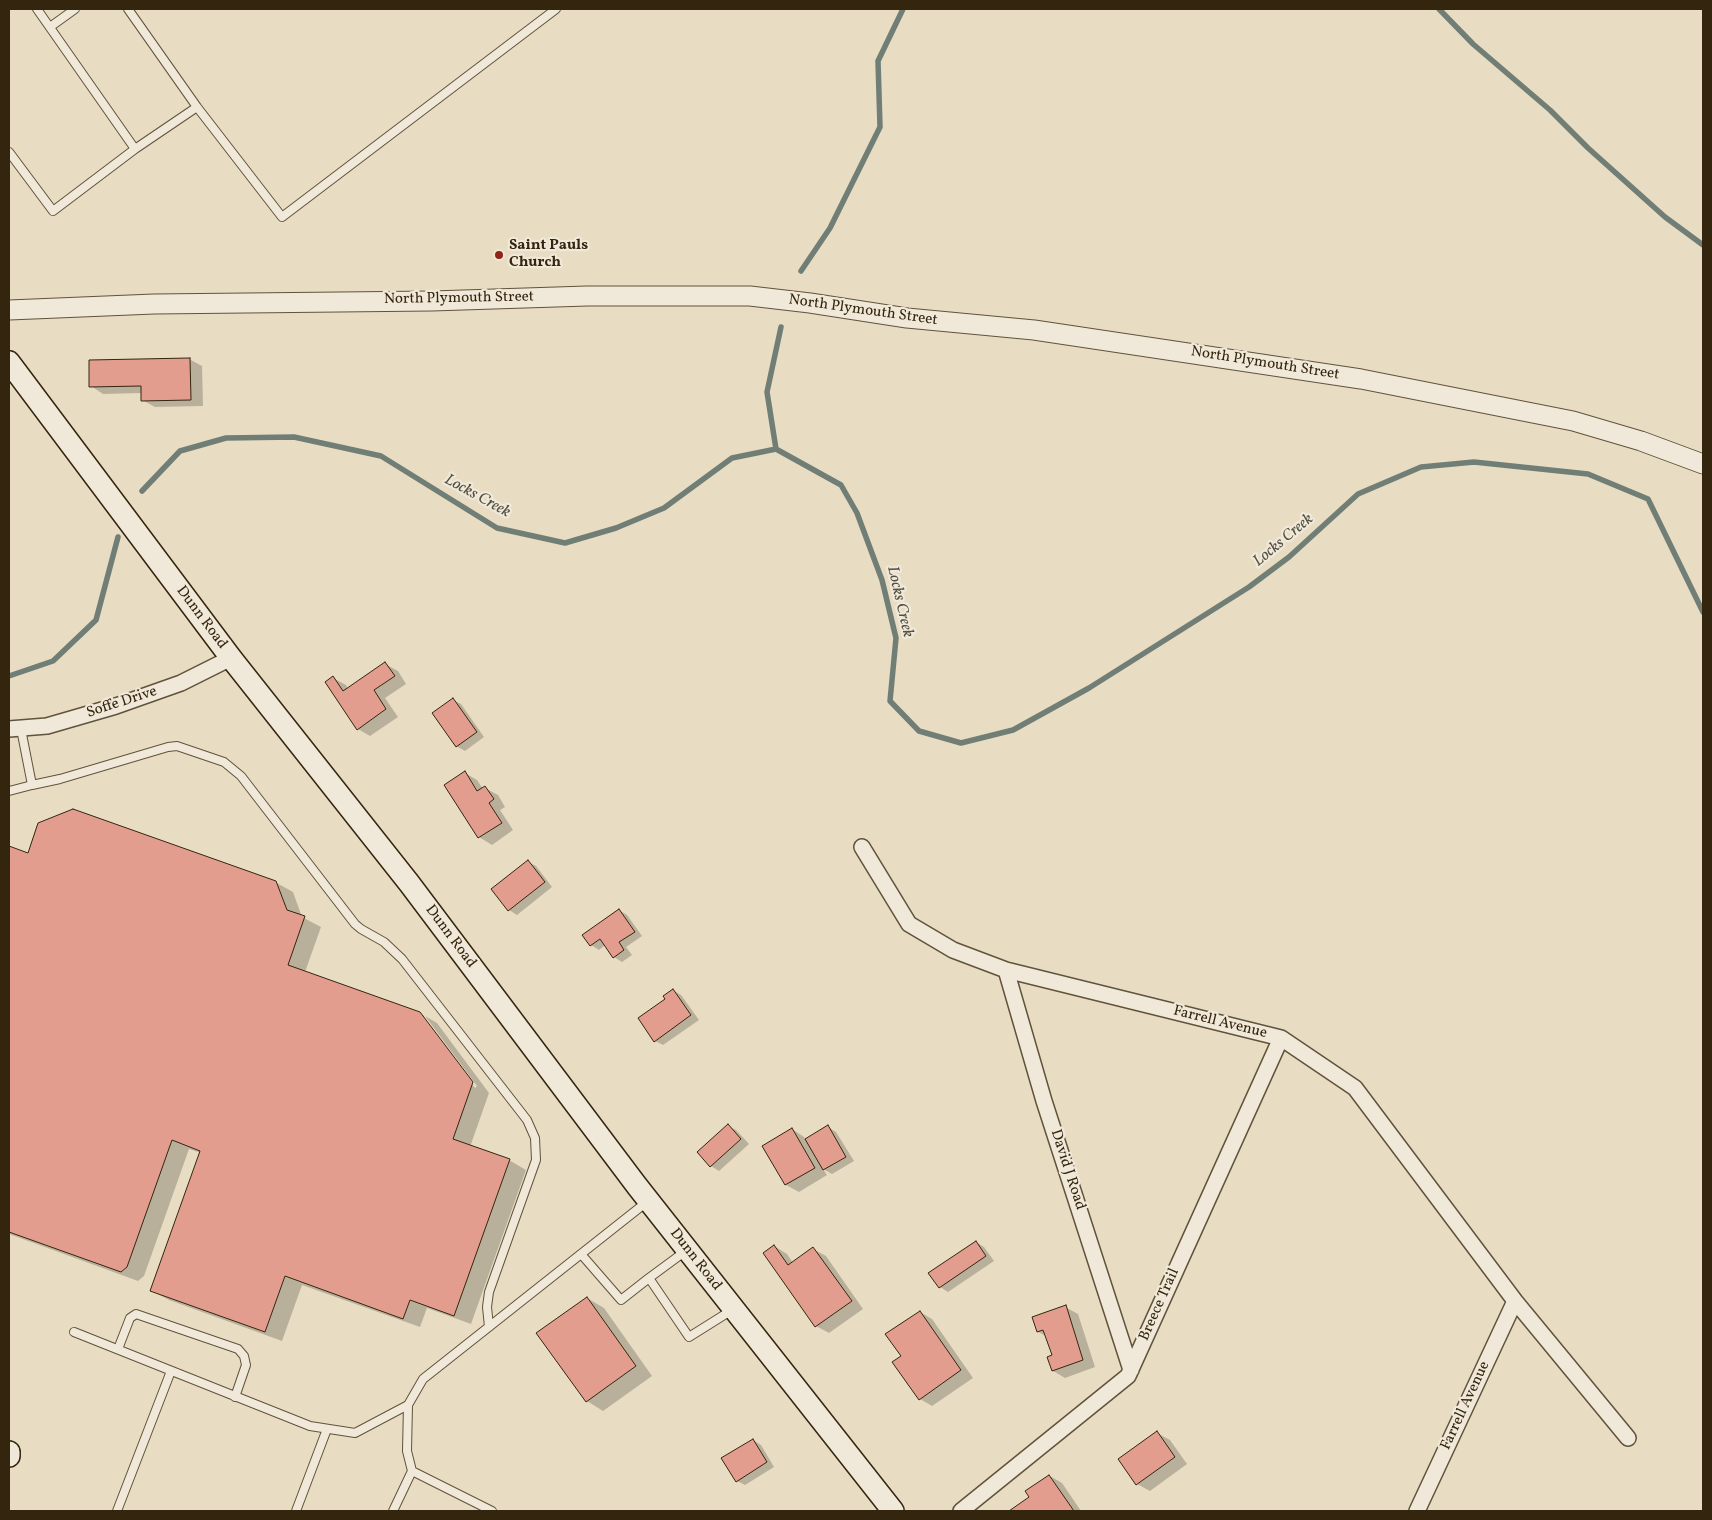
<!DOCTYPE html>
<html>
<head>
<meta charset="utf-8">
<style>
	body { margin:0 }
	#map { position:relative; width:1712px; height:1520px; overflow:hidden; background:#e8dcc3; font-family:Vollkorn,serif }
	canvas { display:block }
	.frame { position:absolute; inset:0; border:10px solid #34250e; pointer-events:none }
</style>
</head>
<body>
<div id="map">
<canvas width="1712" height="1520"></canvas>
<div class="frame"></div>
</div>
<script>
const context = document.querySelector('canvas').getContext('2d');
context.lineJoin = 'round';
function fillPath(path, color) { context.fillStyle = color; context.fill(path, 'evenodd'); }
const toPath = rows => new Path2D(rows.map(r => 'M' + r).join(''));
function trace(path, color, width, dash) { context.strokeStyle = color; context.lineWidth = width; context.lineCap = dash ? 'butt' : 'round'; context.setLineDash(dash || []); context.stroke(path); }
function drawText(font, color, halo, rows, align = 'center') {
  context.font = font + ' Vollkorn,serif'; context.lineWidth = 4.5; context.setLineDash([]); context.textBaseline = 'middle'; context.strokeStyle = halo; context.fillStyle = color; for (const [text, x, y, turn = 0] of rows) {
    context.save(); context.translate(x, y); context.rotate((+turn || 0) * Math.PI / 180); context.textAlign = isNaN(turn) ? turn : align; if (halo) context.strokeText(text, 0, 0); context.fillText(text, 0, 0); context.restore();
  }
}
const shadow = toPath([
	[189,359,202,366,203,406,155,407,142,400,142,393,103,394,91,386],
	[385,664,398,671,406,684,385,698,398,717,370,736,358,729,333,678,346,685,348,689],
	[453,700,461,704,484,737,465,751,456,746],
	[465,773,477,780,483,789,485,788,498,795,505,807,500,810,513,830,492,845,479,837],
	[9,847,28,854,275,882,293,892,302,917,321,927,305,972,425,1016,422,1016,475,1088,477,1086,425,1016,437,1023,489,1093,470,1147,509,1160,526,1170,471,1324,427,1308,420,1327,302,1285,282,1341,169,1300,152,1291,201,1153,189,1149,144,1276,138,1281,9,1234],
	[528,862,536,866,552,887,517,915,509,910],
	[619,910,627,915,642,936,626,947,632,955,622,962,614,957,605,945,599,950,591,945,584,935],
	[673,990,681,995,699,1020,663,1045,655,1041,667,999],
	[728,1126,736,1130,749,1144,719,1171,711,1166],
	[828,1127,836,1132,854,1161,832,1174,823,1169,827,1175,799,1192,786,1185,764,1146,792,1129,804,1137,806,1140],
	[976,1242,984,1247,994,1261,948,1292,940,1287],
	[774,1246,787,1254,793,1263,813,1249,826,1256,863,1309,829,1333,816,1326,765,1253],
	[587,1298,604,1308,652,1376,603,1411,587,1401],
	[1065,1307,1078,1314,1095,1367,1065,1378,1053,1371,1053,1356,1046,1336,1038,1332],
	[920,1312,932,1319,973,1378,932,1406,920,1399,902,1357],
	[1157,1433,1170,1440,1187,1464,1150,1491,1137,1484],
	[753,1440,761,1445,774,1467,745,1485,737,1481],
	[1050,1476,1062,1483,1081,1511,1011,1511,1031,1498]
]);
const stream = toPath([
	[1439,9,1473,44,1550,110,1588,148,1665,217,1703,245],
	[801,271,830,228,880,127,878,61,903,9],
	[776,449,767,392,781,327],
	[142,491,180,451,226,438,294,437,381,456,497,528,565,543,616,528,664,508,732,458,776,449,841,485,857,513,882,580,896,638,890,701,919,731,961,743,1013,730,1089,688,1249,587,1289,557,1358,494,1421,467,1474,462,1588,474,1648,499,1703,612],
	[9,676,53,661,96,620,118,537]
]);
const building = toPath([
	[190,358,191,400,141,401,141,386,89,387,89,360,190,358],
	[385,662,395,676,374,690,386,709,357,730,325,682,333,676,343,691,385,662],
	[453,698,477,732,456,747,432,713,453,698],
	[465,771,477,791,485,786,494,799,489,803,502,823,478,838,444,785,465,771],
	[73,809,276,881,287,910,305,916,288,965,420,1012,473,1082,453,1139,510,1159,454,1316,410,1300,403,1319,285,1276,265,1332,150,1291,200,1151,172,1140,127,1267,121,1272,9,1232,9,846,28,853,38,823,73,809],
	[528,860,545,882,508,911,491,889,528,860],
	[619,909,635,932,619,942,624,950,613,958,600,939,590,946,582,935,619,909],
	[673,989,691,1015,654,1042,638,1018,665,999,663,996,673,989],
	[728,1124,741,1139,710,1167,697,1152,728,1124],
	[828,1125,846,1157,823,1170,805,1139,828,1125],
	[792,1128,815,1168,785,1185,762,1146,792,1128],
	[976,1241,986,1256,939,1288,928,1273,976,1241],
	[774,1245,788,1265,813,1247,852,1301,815,1327,763,1253,774,1245],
	[587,1297,636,1366,586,1402,536,1333,587,1297],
	[1066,1305,1083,1360,1052,1371,1047,1357,1052,1355,1043,1330,1037,1332,1032,1317,1066,1305],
	[920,1311,961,1370,919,1400,892,1362,901,1356,885,1334,920,1311],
	[1157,1431,1175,1457,1136,1485,1118,1459,1157,1431],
	[753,1439,767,1462,736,1482,721,1458,753,1439],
	[1049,1475,1074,1511,1009,1511,1029,1497,1025,1491,1049,1475]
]);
const service = toPath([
	[128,9,197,107,282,217,556,9],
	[50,27,75,9],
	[135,149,197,107],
	[9,152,53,211,135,149,37,9],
	[32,785,60,779,168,747,177,746,224,762,241,776,355,924,361,929,384,942,402,959,527,1120,535,1138,536,1160,489,1292,487,1307,489,1327],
	[9,791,32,785,21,729],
	[687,1250,649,1278,689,1337,732,1310],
	[581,1254,621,1300,649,1278],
	[74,1332,310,1426,355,1433,408,1405],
	[118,1349,130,1318,136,1314,238,1349,244,1356,246,1365,235,1397],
	[412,1471,492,1511],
	[117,1511,171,1371],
	[296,1511,327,1429],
	[393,1511,412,1471,407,1451,408,1405,423,1379,648,1201]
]);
const minor = toPath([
	[9,729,47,726,116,706,181,683,231,658],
	[862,847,909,924,953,950,1006,970,1281,1038,1355,1088,1515,1301,1628,1438],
	[1006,970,1044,1101,1131,1370],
	[961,1511,1128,1376,1281,1038],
	[1417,1511,1515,1301]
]);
const tertiary = toPath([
	[9,310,154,304,432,301,587,296,750,296,810,303,907,318,1034,330,1361,379,1573,421,1641,441,1703,464]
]);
const secondary = toPath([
	[9,362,231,658,409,883,637,1186,893,1511],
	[9,1452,9,1456]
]);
const markers = [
	[499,255,5,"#8f2418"]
];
const poiNames = [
	["Saint Pauls",509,246],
	["Church",509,263]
];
const streetNames = [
	["North Plymouth Street",459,299,-1],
	["North Plymouth Street",863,311,8],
	["North Plymouth Street",1265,364,9],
	["Dunn Road",201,618,53],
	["Soffe Drive",122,703,-18],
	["Dunn Road",450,937,53],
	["Farrell Avenue",1220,1023,14],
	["David J Road",1067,1170,72],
	["Dunn Road",695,1260,52],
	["Breece Trail",1160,1305,-66],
	["Farrell Avenue",1466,1406,-65]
];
const waterNames = [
	["Locks Creek",477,497,29],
	["Locks Creek",1284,541,-40],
	["Locks Creek",899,602,77]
];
fillPath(shadow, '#0003');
trace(stream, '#717e76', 5.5);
fillPath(building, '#e29d8e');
trace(building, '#34250e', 1);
trace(service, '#61533b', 10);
trace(minor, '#61533b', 18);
trace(tertiary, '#61533b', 21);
trace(secondary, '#34250e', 24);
trace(service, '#f0e8d8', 8);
trace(minor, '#f0e8d8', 15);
trace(tertiary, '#f0e8d8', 19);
trace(secondary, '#f0e8d8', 21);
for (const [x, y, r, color] of markers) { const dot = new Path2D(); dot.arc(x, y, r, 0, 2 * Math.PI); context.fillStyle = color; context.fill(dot); trace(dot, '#f0e8d8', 2); }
drawText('bold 15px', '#34250e', '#f0e8d8', poiNames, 'left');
drawText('15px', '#34250e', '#f0e8d8', streetNames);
drawText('italic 16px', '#535142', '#f0e8d8', waterNames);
</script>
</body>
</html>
